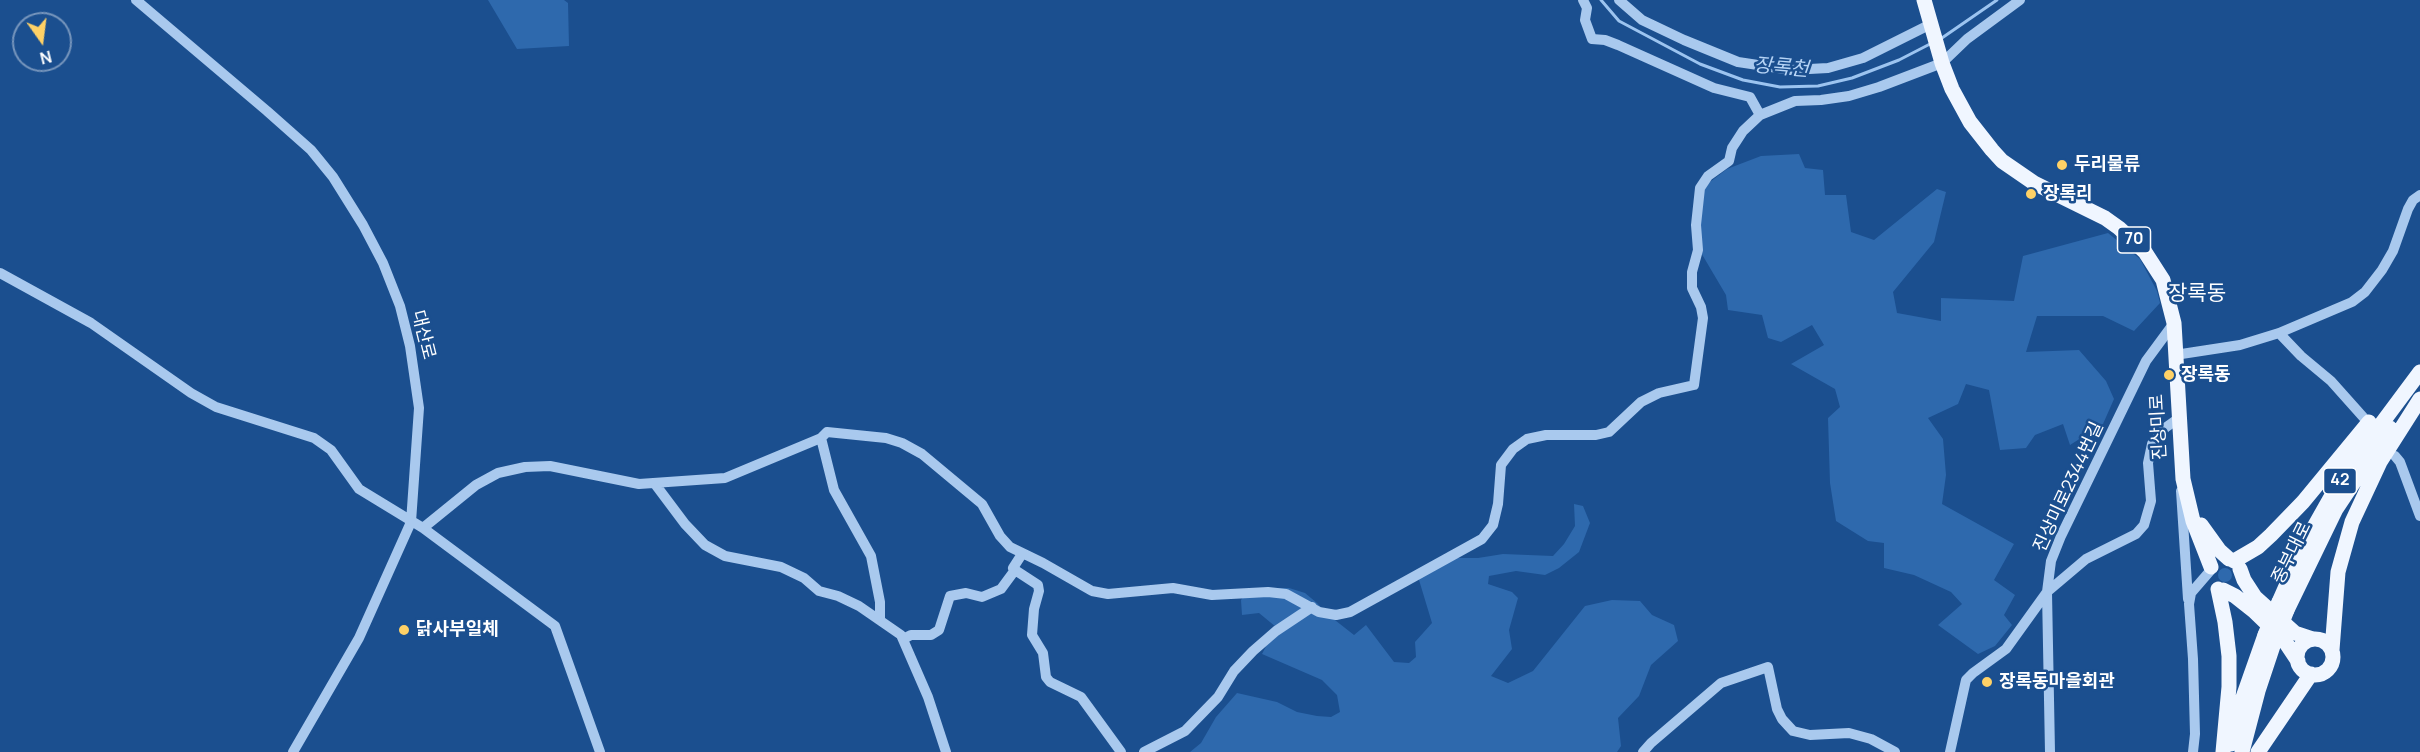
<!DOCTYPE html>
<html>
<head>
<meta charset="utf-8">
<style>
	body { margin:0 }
	#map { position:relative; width:2420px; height:752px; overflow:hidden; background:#1b4f8f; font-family:Manrope,sans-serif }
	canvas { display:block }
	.north { position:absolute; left:12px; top:12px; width:60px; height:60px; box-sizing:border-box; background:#1b4f8f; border:2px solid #7695bc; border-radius:50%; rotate:166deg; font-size:16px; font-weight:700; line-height:24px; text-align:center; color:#fff }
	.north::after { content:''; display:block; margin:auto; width:21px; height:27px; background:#ffd166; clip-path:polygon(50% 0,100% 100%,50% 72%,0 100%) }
</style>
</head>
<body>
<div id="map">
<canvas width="2420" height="752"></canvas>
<div class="north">N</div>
</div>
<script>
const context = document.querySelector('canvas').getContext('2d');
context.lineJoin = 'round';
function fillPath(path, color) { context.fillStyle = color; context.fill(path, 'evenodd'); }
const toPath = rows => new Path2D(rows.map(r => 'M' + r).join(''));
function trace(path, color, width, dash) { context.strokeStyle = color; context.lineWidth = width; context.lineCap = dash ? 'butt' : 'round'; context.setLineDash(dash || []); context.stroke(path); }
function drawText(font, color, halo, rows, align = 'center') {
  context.font = font + ' Manrope,"Noto Sans KR",sans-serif'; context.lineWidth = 5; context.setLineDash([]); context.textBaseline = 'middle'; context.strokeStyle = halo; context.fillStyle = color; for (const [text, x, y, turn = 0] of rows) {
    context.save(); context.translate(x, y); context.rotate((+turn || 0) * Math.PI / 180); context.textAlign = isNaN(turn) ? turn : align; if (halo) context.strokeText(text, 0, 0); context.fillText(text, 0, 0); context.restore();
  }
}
const green = toPath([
	[488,0,564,0,568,3,569,46,517,49],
	[1799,154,1805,168,1823,170,1825,195,1846,195,1851,232,1874,240,1937,189,1946,192,1934,242,1893,292,1897,313,1941,321,1941,298,2014,301,2023,256,2108,233,2140,259,2157,291,2160,303,2134,331,2103,316,2037,316,2026,352,2079,350,2106,381,2114,399,2103,424,2070,445,2063,424,2035,435,2026,448,2000,450,1989,390,1966,384,1958,404,1928,418,1943,439,1946,475,1942,504,2014,544,1994,580,2015,595,2004,615,2012,625,1995,646,1978,654,1938,625,1962,604,1951,592,1914,575,1884,568,1884,543,1868,541,1836,521,1830,483,1828,418,1840,407,1835,389,1791,364,1824,345,1812,325,1781,342,1768,338,1762,315,1728,310,1726,295,1700,251,1702,188,1727,169,1761,156],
	[1574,504,1583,506,1590,523,1579,552,1559,568,1545,575,1516,571,1489,576,1488,584,1512,592,1518,598,1509,630,1512,649,1491,676,1508,683,1533,671,1585,606,1612,600,1640,601,1652,615,1674,625,1678,641,1651,665,1639,696,1618,718,1621,746,1617,752,1190,752,1201,743,1216,717,1237,693,1277,702,1297,712,1317,716,1331,717,1340,712,1337,695,1322,680,1262,654,1276,627,1259,613,1242,615,1241,600,1250,588,1289,588,1305,593,1317,603,1326,613,1354,635,1366,625,1394,662,1409,663,1416,657,1415,642,1432,623,1416,570,1438,558,1478,558,1503,554,1553,556,1564,544,1575,526],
	'2218 575a7 7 0 1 1 14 0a7 7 0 1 1-14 0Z'
]);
const stream = toPath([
	[1601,0,1619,21,1700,64,1743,80,1780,87,1818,86,1852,78,1899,60,1930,44],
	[1939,40,1997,0]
]);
const minor = toPath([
	[136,0,267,111,311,150,333,177,363,225,383,263,400,306,410,346,419,408,411,522,359,638,293,752],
	[1583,0,1587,8,1585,20,1592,39,1605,40,1618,45,1714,88,1750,97,1760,115,1795,101,1821,100,1849,96,1879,87,1942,63,1967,39,2020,0],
	[1619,0,1642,20,1684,40,1738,62,1791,70,1828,68,1863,58,1931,24],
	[0,273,91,323,191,393,216,407,314,438,331,450,359,489,423,528,555,626,600,752],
	[2279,333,2301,356,2331,381,2364,418],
	[2175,355,2240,345,2279,333,2352,302,2365,292,2382,270,2393,251,2408,209,2413,200,2420,195],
	[821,438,834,490,871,556,880,602,880,620],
	[2395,456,2400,462,2420,516],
	[655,484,685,524,705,545,725,556,781,567,804,578,819,591,838,596,859,606,901,635,928,697,946,752],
	[2181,491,2188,599],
	[423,528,476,485,498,473,525,467,550,466,639,484,725,478,821,438,827,432,886,438,902,443,922,454,982,504,1000,536,1010,547,1043,563,1092,591,1108,594,1173,588,1212,595,1268,592,1286,594,1319,612,1336,615,1350,612,1482,539,1493,525,1498,504,1501,465,1513,449,1527,439,1546,435,1596,435,1609,432,1641,402,1659,393,1694,385,1703,318,1701,307,1692,288,1692,272,1698,250,1696,225,1700,188,1708,176,1729,161,1732,148,1743,131,1760,115],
	[1015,570,1038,585,1039,591,1034,609,1032,635,1043,653,1046,677,1050,682,1081,697,1121,752],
	[903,639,911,635,931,635,939,630,950,596,966,593,982,597,1001,589,1015,570,1013,568,1022,554],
	[1144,752,1185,731,1218,697,1234,671,1253,651,1276,631,1312,607],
	[1643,752,1651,743,1721,683,1768,667,1777,709,1782,719,1793,731,1810,735,1849,733,1871,739,1895,752],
	[1950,752,1966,680,1973,673,2006,649,2047,592,2086,559,2136,534,2144,525,2151,501,2148,463,2152,444,2165,428,2179,418],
	[2050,752,2047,592,2051,561,2061,536,2146,361,2174,323],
	[2193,752,2195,734,2193,659,2189,604,2191,593,2210,571]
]);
const major = toPath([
	[1924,0,1942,63,1952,89,1970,122,1992,150,2002,161,2034,183,2105,218,2119,228,2145,252,2163,280,2174,323,2183,479,2193,521,2211,567],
	[2201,525,2219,550,2229,559],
	[2234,561,2258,547,2271,535,2303,502,2369,422],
	[2240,569,2244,580,2255,597,2295,633,2313,639],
	[2218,589,2225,622,2229,656,2229,687,2223,752],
	[2223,590,2235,596,2254,611,2284,640,2298,661],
	[2279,602,2305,543,2344,474,2420,372],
	[2287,610,2336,509,2390,428],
	'2297 657a18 18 0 1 1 36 0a18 18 0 1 1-36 0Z',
	[2332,650,2338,572,2352,522,2380,462,2420,399],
	[2231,744,2241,703,2265,635],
	[2242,752,2258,691,2274,643],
	[2258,752,2311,674]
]);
const majorBridge = toPath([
	[2265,635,2279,602],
	[2274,643,2287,610]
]);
const markers = [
	[2062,165,6,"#ffd166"],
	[2031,194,6,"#ffd166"],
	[2169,375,6,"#ffd166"],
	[404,630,6,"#ffd166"],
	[1987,682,6,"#ffd166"]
];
const shields = [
	[2134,240,33],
	[2340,481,33]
];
const shieldNames = [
	["70",2134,240],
	["42",2340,481]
];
const poiNames = [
	["두리물류",2074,165],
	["장록리",2043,194],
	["장록동",2181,375],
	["닭사부일체",416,630],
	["장록동마을회관",1999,682]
];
const streetNames = [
	["대산로",423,335,76],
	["진상미로",2159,427,-93],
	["진상미로2344번길",2069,487,-65],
	["중부대로",2292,553,-64]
];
const waterNames = [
	["장록천",1781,68,5]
];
const quarterNames = [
	["장록동",2197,294]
];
fillPath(green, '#2e69ad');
trace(stream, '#9cc4f0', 3);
trace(minor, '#a9c9ee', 10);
trace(major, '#f0f6ff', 15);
trace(majorBridge, '#f0f6ff', 15);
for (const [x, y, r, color] of markers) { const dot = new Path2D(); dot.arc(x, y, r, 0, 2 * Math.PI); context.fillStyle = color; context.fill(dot); trace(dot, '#1b4f8f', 2); }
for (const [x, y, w] of shields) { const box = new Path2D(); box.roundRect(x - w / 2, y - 13, w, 26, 4.5); context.fillStyle = '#1b4f8f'; context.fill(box); trace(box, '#fff', 1.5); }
drawText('bold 16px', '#fff', null, shieldNames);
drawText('bold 18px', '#fff', '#1b4f8f', poiNames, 'left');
drawText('18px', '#fff', '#1b4f8f', streetNames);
drawText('italic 20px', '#b5d3f5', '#1b4f8f', waterNames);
drawText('21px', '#fff', '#1b4f8f', quarterNames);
</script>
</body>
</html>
